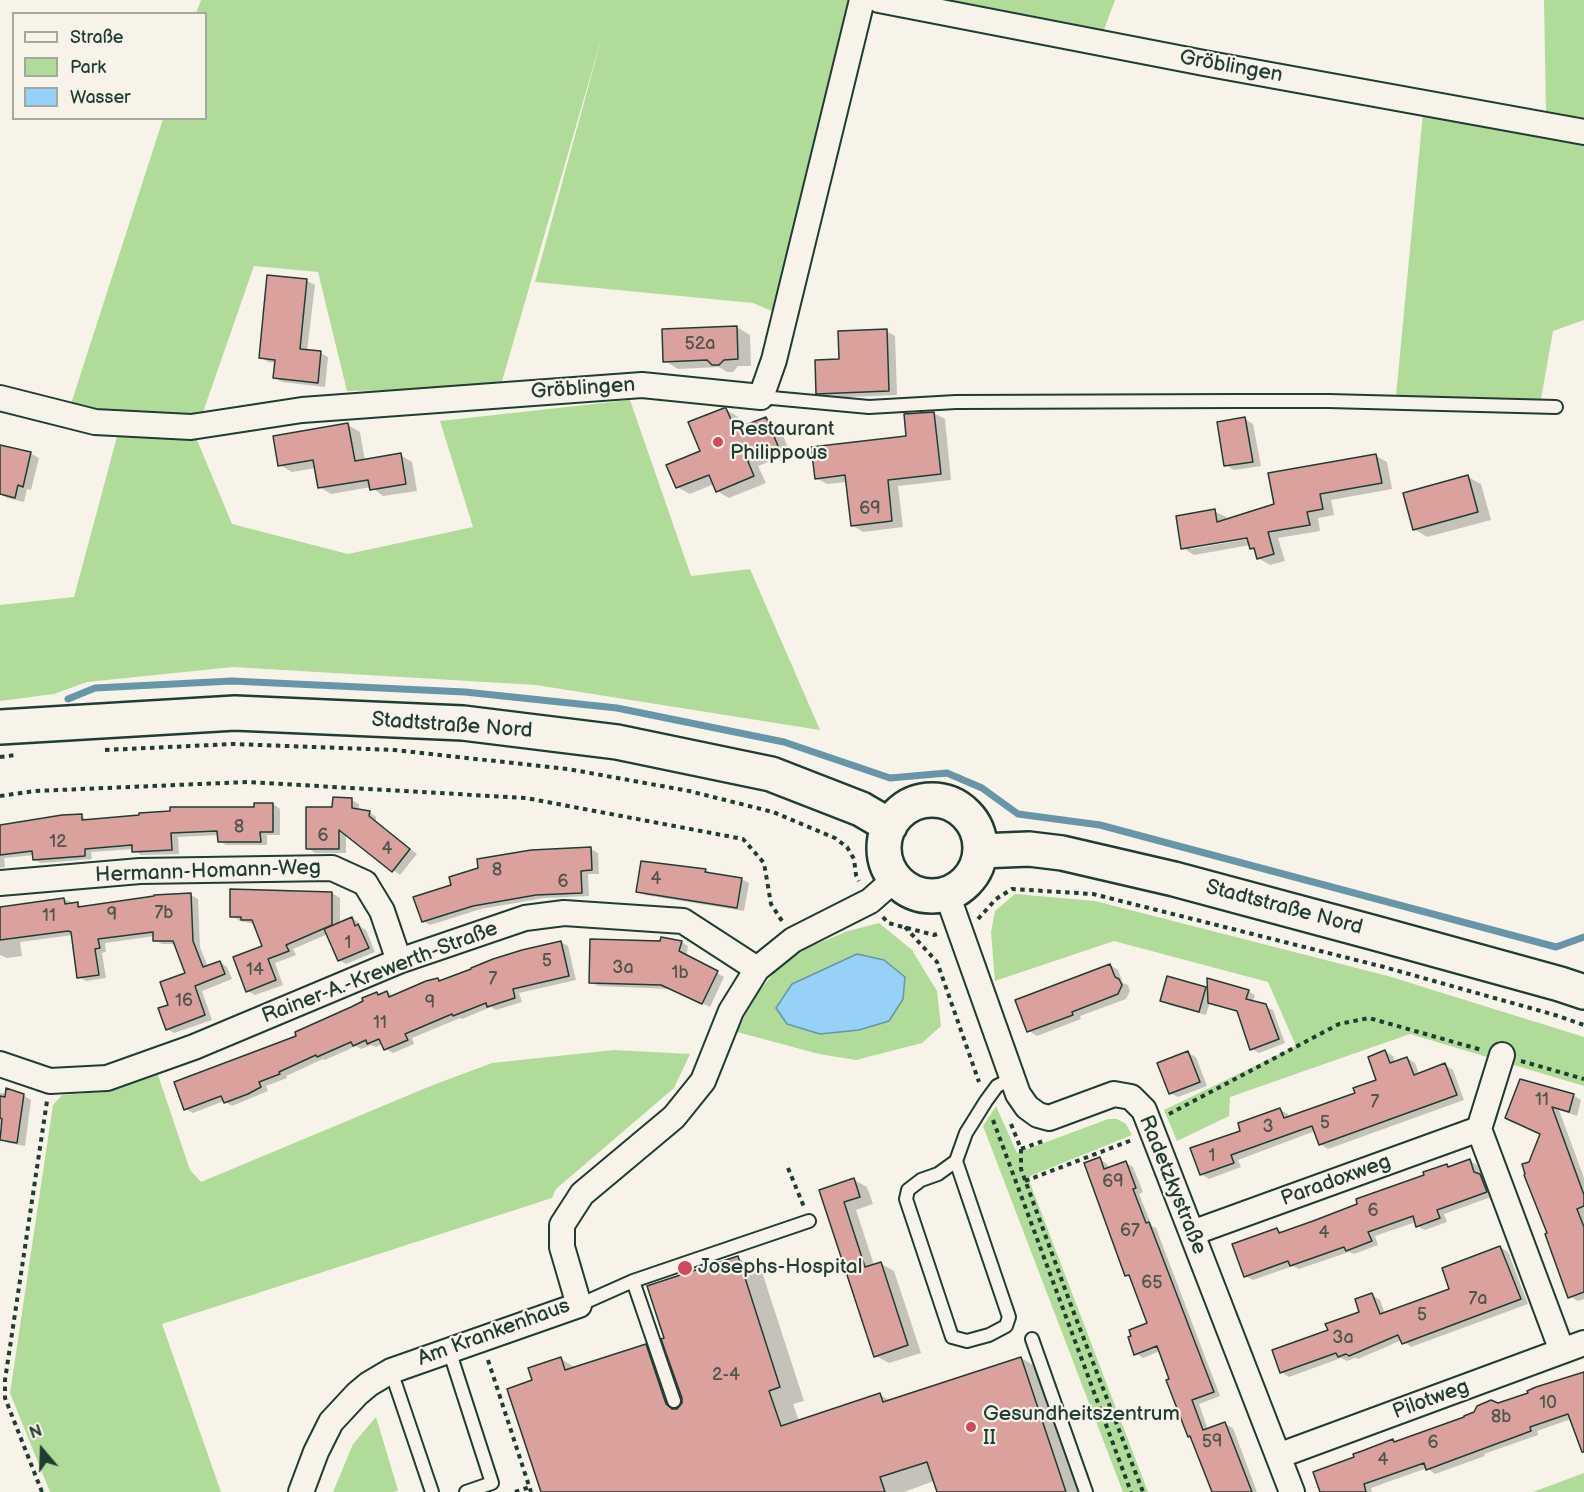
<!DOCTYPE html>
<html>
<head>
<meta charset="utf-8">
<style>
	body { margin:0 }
	#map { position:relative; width:1584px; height:1492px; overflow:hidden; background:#f7f3e8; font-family:"Balsamiq Sans",sans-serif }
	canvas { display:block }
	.legend { position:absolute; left:12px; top:12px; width:195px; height:108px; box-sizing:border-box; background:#f7f3e8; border:2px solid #a1aaa0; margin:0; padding:8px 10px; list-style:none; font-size:18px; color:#1f3d34 }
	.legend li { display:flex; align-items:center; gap:12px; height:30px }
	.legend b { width:30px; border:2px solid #a1aaa0 }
	.north { position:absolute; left:12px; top:1420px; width:60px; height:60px; -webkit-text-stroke:4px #f7f3e8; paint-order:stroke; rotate:341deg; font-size:16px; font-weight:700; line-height:24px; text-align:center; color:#1f3d34 }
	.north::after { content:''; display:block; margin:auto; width:21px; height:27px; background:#1f3d34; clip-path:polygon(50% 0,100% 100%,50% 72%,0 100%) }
</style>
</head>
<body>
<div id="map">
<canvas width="1584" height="1492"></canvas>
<ul class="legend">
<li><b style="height:8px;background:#f7f3e8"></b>Straße</li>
<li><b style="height:16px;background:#b1db98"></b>Park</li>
<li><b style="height:16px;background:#97d1f7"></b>Wasser</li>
</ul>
<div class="north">N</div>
</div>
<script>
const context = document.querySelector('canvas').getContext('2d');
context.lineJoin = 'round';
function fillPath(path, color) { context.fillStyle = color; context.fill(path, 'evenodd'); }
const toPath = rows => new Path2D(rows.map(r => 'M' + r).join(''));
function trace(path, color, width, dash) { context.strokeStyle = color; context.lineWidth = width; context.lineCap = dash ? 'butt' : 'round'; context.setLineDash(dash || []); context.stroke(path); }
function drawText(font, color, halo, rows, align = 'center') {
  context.font = font + ' "Balsamiq Sans",sans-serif'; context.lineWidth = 4.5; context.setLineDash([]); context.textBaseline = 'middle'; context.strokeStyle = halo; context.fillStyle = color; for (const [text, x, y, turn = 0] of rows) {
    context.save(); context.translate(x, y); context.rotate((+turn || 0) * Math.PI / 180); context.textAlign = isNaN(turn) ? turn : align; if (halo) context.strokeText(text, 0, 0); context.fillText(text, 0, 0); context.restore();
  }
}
const green = toPath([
	[201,0,851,0,774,312,753,303,535,282,603,33,500,388,347,391,318,272,254,266,202,415,70,407,163,119,206,118,206,14,196,13],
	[921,0,1115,0,1103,32],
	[1544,0,1584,0,1584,120,1546,113],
	[1423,113,1584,141,1584,320,1553,331,1541,399,1396,396],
	[630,400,691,576,750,569,820,730,536,685,233,667,87,682,54,694,0,701,0,605,74,597,118,433,157,438,195,435,232,524,348,554,473,527,440,421],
	[1015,894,1095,901,1388,976,1584,1037,1584,1086,1410,1034,1230,1097,1229,1116,1177,1141,1164,1110,1296,1046,1268,982,1114,941,995,981,991,932,995,911],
	[879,923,912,950,937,991,941,1026,922,1043,856,1060,819,1054,737,1032,753,999,777,969,807,948,848,931],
	[614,1050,690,1054,674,1088,556,1189,552,1198,162,1324,221,1492,50,1492,10,1393,53,1105,62,1095,104,1092,158,1075,190,1170,201,1182,433,1085,492,1063],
	[996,1106,1017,1153,1108,1119,1117,1119,1126,1124,1132,1135,1030,1176,1030,1183,1148,1492,1123,1492,983,1126],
	[376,1417,398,1490,394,1492,333,1492,353,1444],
	[1584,1473,1584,1492,1533,1492]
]);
const water = toPath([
	[857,954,884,960,905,977,903,999,889,1021,859,1030,820,1034,787,1024,776,1008,792,984,857,954]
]);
const shadow = toPath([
	[269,277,307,281,315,285,307,351,321,353,328,357,325,387,282,382,275,378,276,363,268,362,261,357],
	[737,327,750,335,751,366,738,366,733,372,727,372,719,367,678,369,665,361],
	[886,331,895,336,897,395,826,398,818,393,841,361],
	[725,409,738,417,743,428,766,418,779,425,790,453,758,466,766,483,729,498,717,491,714,484,690,494,677,487,702,452],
	[934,413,945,419,951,480,898,486,903,527,863,532,852,525,847,482,827,484,816,478,908,437],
	[1245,419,1253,424,1261,466,1234,470,1226,465],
	[348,425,360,432,365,461,400,455,412,462,417,491,383,496,371,487,331,494,319,487,316,468,292,472,280,465],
	[0,446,30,453,39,458,31,490,27,489,24,502,7,498,0,494],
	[1376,456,1387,462,1392,489,1331,500,1334,515,1318,518,1320,531,1278,538,1285,561,1270,565,1258,558,1256,551,1251,548,1250,545,1194,555,1183,548,1214,511,1226,517,1226,520,1275,505],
	[1254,535,1254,538,1191,549,1191,546],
	[1468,477,1481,484,1491,520,1427,537,1414,529],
	[351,800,359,804,359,811,369,812,376,817,376,821,417,854,400,875,346,834,346,853,315,853,308,848,334,809],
	[273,804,280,809,280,835,267,835,267,845,226,845,219,841,219,835,178,837,179,854,141,855,134,849,91,852,92,859,41,863,34,859,34,855,4,858,5,867,0,868,0,827,81,815,88,821,255,808],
	[591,849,598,853,599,874,588,874,589,896,544,898,481,909,430,925,423,921],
	[705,870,713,874,741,879,749,883,744,911,645,895,638,891],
	[332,893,340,898,340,924,352,918,359,923,361,927,366,930,375,952,346,964,339,960,328,934,293,949,296,955,275,963,283,985,255,995,248,991,264,946,255,924,240,921,232,916],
	[191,895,198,899,200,947,208,967,220,962,227,967,232,979,202,991,212,1020,174,1033,167,1029,170,1006,187,974,176,944,162,944,155,940,155,936,105,943,106,952,102,953,106,978,86,981,78,977,73,935,20,942,22,956,7,958,0,955,0,909,64,899,84,907],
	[561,942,568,946,576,980,519,993,522,1002,496,1010,491,1007,462,1019,460,1018,412,1038,414,1044,393,1053,386,1049,383,1044,376,1047,371,1045,361,1049,356,1046,325,1060,323,1059,286,1076,287,1078,266,1086,268,1091,232,1106,224,1101,193,1113,186,1109,298,1037,377,994,380,995,387,992,394,997,438,980,441,982],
	[681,942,688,946,686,956,724,977,710,1007,670,989,598,986,590,982],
	[1110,965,1118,970,1123,983,1128,985,1130,991,1126,999,1080,1016,1081,1019,1037,1036,1029,1031],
	[1205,988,1209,991,1248,991,1255,995,1253,1002,1273,1010,1285,1043,1259,1053,1252,1049,1239,1012,1210,1002,1206,1015,1169,1005,1162,1000],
	[1385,1051,1393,1056,1395,1063,1407,1058,1415,1063,1419,1074,1445,1065,1453,1070,1464,1100,1328,1149,1320,1144,1315,1131,1238,1160,1241,1167,1209,1179,1201,1174,1242,1131,1280,1110,1288,1114,1289,1118,1357,1094,1378,1081],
	[1188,1053,1196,1057,1207,1086,1178,1097,1170,1093],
	[0,1093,23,1095,31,1100,25,1146,8,1143,1,1139,2,1126,0,1126],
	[1573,1095,1581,1100,1577,1116,1559,1110,1584,1178,1584,1299,1578,1301,1569,1296,1549,1234,1530,1163,1542,1134,1515,1122],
	[1099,1159,1107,1164,1109,1169,1126,1163,1133,1167,1143,1192,1139,1194,1152,1226,1156,1228,1220,1396,1199,1404,1208,1430,1225,1424,1233,1428,1257,1492,1213,1492,1192,1438,1189,1436,1160,1351,1143,1358,1136,1353,1133,1336,1149,1324,1132,1279,1126,1275],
	[1470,1161,1477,1165,1481,1175,1488,1179,1494,1196,1444,1214,1447,1222,1425,1230,1417,1226,1416,1222,1375,1236,1378,1245,1354,1254,1349,1252,1299,1269,1293,1266,1253,1280,1245,1276,1277,1229,1283,1233,1314,1222,1426,1176,1446,1166,1450,1168],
	[854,1180,867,1187,873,1204,856,1210,874,1265,880,1263,894,1271,921,1353,889,1363,876,1356,821,1191],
	[1500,1247,1508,1252,1528,1304,1411,1347,1402,1340,1358,1359,1355,1358,1347,1361,1341,1358,1289,1377,1281,1372,1330,1331,1361,1312,1372,1295,1380,1300,1385,1314,1451,1290],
	[738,1258,762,1272,804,1401,793,1404,799,1421,880,1395,891,1401,1021,1358,1045,1372,1085,1492,938,1492,934,1481,904,1492,542,1492,534,1381,561,1359,576,1368,645,1345,670,1359],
	[1584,1373,1584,1425,1571,1419,1537,1431,1538,1435,1484,1454,1485,1456,1435,1474,1427,1468,1371,1488,1372,1492,1322,1492,1356,1458,1393,1441,1396,1443]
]);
const stream = toPath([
	[68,699,95,688,232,681,465,692,617,708,784,742,890,778,947,773,982,788,1018,814,1100,825,1556,947,1584,937]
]);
const building = toPath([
	[267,275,307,279,300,349,321,351,318,383,273,378,275,360,259,358,267,275],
	[737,326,738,359,724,360,719,365,712,365,707,360,663,362,662,329,737,326],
	[887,329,889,391,816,394,815,360,839,359,838,331,887,329],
	[724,408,726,408,735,429,766,417,778,446,747,459,754,476,716,492,709,475,676,488,666,465,700,451,688,422,724,408],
	[934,412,941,474,888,480,892,521,851,526,845,475,815,479,811,447,906,436,904,414,934,412],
	[1245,417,1253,462,1224,466,1217,422,1245,417],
	[348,423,355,461,401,453,406,484,370,490,368,480,318,488,313,460,278,466,273,436,348,423],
	[0,445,31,452,23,487,18,485,15,498,0,494,0,445],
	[1376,454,1382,483,1320,494,1323,509,1307,512,1310,525,1268,532,1274,554,1257,559,1254,548,1250,549,1247,538,1181,549,1176,516,1215,509,1217,522,1274,504,1268,473,1376,454],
	[1468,475,1478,512,1413,530,1403,493,1468,475],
	[333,797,352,798,352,808,370,811,369,816,410,849,392,872,339,830,339,849,306,849,306,807,332,807,333,797],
	[254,803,273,803,273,832,260,832,261,842,218,842,217,831,171,833,172,850,132,852,132,845,85,849,85,856,33,860,32,851,0,855,0,825,62,815,82,814,82,820,139,815,139,813,170,811,170,807,254,807,254,803],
	[591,847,592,870,581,871,582,893,536,895,473,906,422,922,413,897,451,885,449,877,478,868,477,859,531,850,591,847],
	[641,861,706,869,705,872,742,878,737,908,636,892,641,861],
	[230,889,332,892,332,925,286,945,289,951,268,959,276,980,246,992,233,957,262,946,252,920,241,920,241,917,230,917,230,889],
	[191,893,193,941,203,967,220,961,225,974,195,986,205,1015,166,1030,158,1008,168,1005,160,982,185,973,173,941,153,941,153,932,98,939,100,948,95,949,99,975,77,978,71,932,68,931,0,940,0,907,64,898,65,904,78,902,78,907,154,896,154,895,191,893],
	[352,917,355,926,358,924,369,948,338,961,324,929,352,917],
	[661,937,682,941,679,951,718,971,702,1004,661,985,589,983,590,939,660,941,661,937],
	[561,941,569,976,513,989,515,998,487,1007,486,1003,453,1016,452,1014,405,1034,408,1040,384,1050,379,1039,367,1044,366,1040,353,1046,351,1042,317,1057,316,1055,279,1072,280,1074,259,1082,261,1087,248,1094,224,1103,221,1096,184,1110,174,1082,296,1036,295,1032,351,1007,363,1001,362,998,377,992,378,995,387,991,389,997,426,981,438,978,439,981,471,969,471,968,493,959,522,950,561,941],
	[1110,964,1115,977,1119,979,1122,985,1118,994,1072,1012,1073,1015,1027,1032,1015,1000,1110,964],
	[1167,976,1206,987,1199,1012,1160,1001,1167,976],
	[1207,978,1249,990,1246,999,1266,1004,1279,1039,1250,1050,1237,1011,1208,1003,1207,978],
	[1385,1050,1390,1063,1407,1057,1414,1075,1445,1063,1457,1095,1319,1145,1312,1126,1231,1155,1234,1163,1200,1175,1190,1148,1240,1131,1238,1123,1280,1108,1284,1118,1355,1093,1353,1088,1376,1080,1368,1057,1385,1050],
	[1188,1051,1200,1082,1169,1094,1157,1063,1188,1051],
	[1520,1079,1574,1094,1569,1112,1552,1107,1584,1195,1584,1206,1577,1209,1584,1227,1584,1292,1568,1298,1545,1234,1547,1233,1524,1175,1525,1174,1522,1164,1529,1162,1540,1134,1505,1118,1520,1079],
	[6,1088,24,1094,17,1143,0,1140,2,1119,0,1118,0,1096,5,1097,6,1088],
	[1100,1157,1104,1169,1126,1161,1136,1188,1133,1189,1146,1223,1149,1222,1214,1392,1192,1400,1203,1430,1225,1422,1252,1492,1212,1492,1190,1436,1188,1437,1166,1380,1169,1379,1157,1346,1134,1355,1128,1337,1131,1336,1129,1330,1147,1323,1129,1275,1125,1276,1084,1163,1100,1157],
	[1470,1159,1474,1172,1480,1174,1487,1192,1437,1210,1440,1218,1416,1227,1413,1216,1368,1232,1372,1241,1346,1251,1344,1247,1290,1266,1288,1261,1244,1277,1232,1244,1277,1228,1279,1233,1313,1221,1357,1204,1356,1199,1424,1175,1423,1172,1447,1164,1448,1167,1470,1159],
	[854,1178,860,1197,844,1202,865,1267,881,1262,908,1345,874,1357,819,1190,854,1178],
	[1500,1246,1521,1299,1402,1344,1398,1335,1349,1356,1346,1354,1338,1357,1336,1353,1280,1373,1272,1350,1328,1330,1325,1324,1359,1312,1355,1299,1372,1293,1380,1314,1449,1289,1442,1268,1500,1246],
	[738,1256,780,1387,769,1391,781,1426,880,1393,883,1402,1021,1357,1066,1492,937,1492,927,1462,880,1477,885,1492,541,1492,507,1389,532,1380,528,1368,561,1357,565,1370,646,1344,666,1404,672,1409,677,1409,682,1403,682,1398,661,1339,664,1338,647,1286,738,1256],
	[1584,1372,1584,1452,1582,1452,1568,1414,1530,1427,1531,1431,1426,1470,1424,1463,1364,1484,1366,1492,1320,1492,1313,1472,1354,1457,1353,1454,1362,1451,1393,1439,1394,1442,1464,1417,1464,1416,1474,1412,1477,1406,1491,1400,1498,1403,1528,1393,1527,1391,1536,1387,1584,1372]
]);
const path = toPath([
	[105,750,233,744,394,750,568,769,689,791,773,812,835,838,847,847,854,859,856,875,859,881],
	[0,757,16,755],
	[0,796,35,791,247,782,526,798,743,839,764,863,771,904,782,921],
	[883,917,888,923,934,935,937,934],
	[978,919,996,899,1012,889,1093,894,1384,967,1555,1015,1584,1025],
	[905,927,937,962,979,1082],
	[1521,1061,1584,1079],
	[1169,1114,1339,1024,1369,1018,1482,1050],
	[993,1120,1131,1492],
	[1011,1124,1021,1149,1021,1169,1072,1308,1143,1492],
	[1021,1149,1043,1141],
	[788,1168,804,1207],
	[1025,1181,1132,1140],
	[488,1360,531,1492],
	[42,1492,5,1398,5,1380,47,1101],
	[515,1492,530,1487]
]);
const lane = toPath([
	[761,397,869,407,956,402,1237,401,1329,401,1556,407],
	[956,1161,938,1174,921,1180,908,1190,906,1199,952,1337,967,1341,989,1335,1006,1326,1009,1317,956,1161,966,1133,986,1101,997,1086,1013,1078],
	[633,1281,674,1401],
	[579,1305,633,1281,809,1221],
	[1032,1339,1086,1492],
	[449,1350,492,1483,466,1492],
	[391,1371,432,1492]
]);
const street = toPath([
	[879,0,1204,63,1584,132],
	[0,398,95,422,191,427,302,410,642,385,761,397,774,360,862,0],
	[0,883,140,871,332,868,365,883,382,911,399,961],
	[947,894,1018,1094,1027,1107,1038,1115,1049,1118,1114,1094,1131,1097,1144,1110,1292,1492],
	[0,1064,50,1081,107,1078,194,1047,399,961,525,918,564,913,683,921,757,969],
	[1479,1129,1502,1055],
	[1192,1233,1479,1129,1562,1351],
	[1278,1456,1584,1343],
	[301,1492,316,1452,331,1422,357,1394,369,1384,391,1371,579,1305,562,1247,562,1225,582,1194,674,1117,703,1081,731,1011,757,969,793,940,870,901,895,879]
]);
const secondary = toPath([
	[0,727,235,713,463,723,617,742,771,774,861,809,890,826],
	'884 848a48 48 0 1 1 96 0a48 48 0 1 1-96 0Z',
	[980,851,1029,849,1062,853,1174,879,1375,933,1560,984,1584,992]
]);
const markers = [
	[718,442,6,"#d1495b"],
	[685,1268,8,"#d1495b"],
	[971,1427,6,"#d1495b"]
];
const numberNames = [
	["52a",700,344],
	["69",870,509],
	["8",239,827],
	["6",323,836],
	["12",58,842],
	["4",387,849],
	["8",497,870],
	["4",656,879],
	["6",563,882],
	["7b",164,913],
	["9",112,915],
	["11",49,916],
	["1",348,943],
	["5",547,961],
	["3a",623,968],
	["14",255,970],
	["1b",680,973],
	["7",493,979],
	["16",184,1001],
	["9",430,1003],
	["11",380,1023],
	["11",1542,1100],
	["7",1375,1102],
	["5",1325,1123],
	["3",1268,1127],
	["1",1212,1156],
	["69",1113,1182],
	["6",1373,1211],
	["67",1130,1231],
	["4",1324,1233],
	["65",1152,1283],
	["7a",1478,1299],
	["5",1422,1315],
	["3a",1343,1338],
	["2-4",726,1375],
	["10",1548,1403],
	["8b",1501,1417],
	["59",1212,1442],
	["6",1433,1443],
	["4",1383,1460]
];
const streetNames = [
	["Gröblingen",1231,67,10],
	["Gröblingen",583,389,-4],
	["Stadtstraße Nord",452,726,4],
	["Hermann-Homann-Weg",208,872,-2],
	["Stadtstraße Nord",1284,908,15],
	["Rainer-A.-Krewerth-Straße",380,973,-21],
	["Paradoxweg",1336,1181,-20],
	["Radetzkystraße",1172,1185,68],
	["Am Krankenhaus",494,1333,-20],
	["Pilotweg",1431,1400,-20]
];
const poiNames = [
	["Restaurant",730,430],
	["Philippous",730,454],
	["Josephs-Hospital",698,1268],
	["Gesundheitszentrum",983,1415],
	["II",983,1439]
];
fillPath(green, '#b1db98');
fillPath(water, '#97d1f7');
trace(water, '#6796a9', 1.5);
fillPath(shadow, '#0003');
trace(stream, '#6796a9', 7);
fillPath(building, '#dba19d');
trace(building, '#1f3d34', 1.5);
trace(lane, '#1f3d34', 16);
trace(street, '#1f3d34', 28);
trace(secondary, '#1f3d34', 38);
trace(path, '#1f3d34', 4, [4.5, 4.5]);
trace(lane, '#f7f3e8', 12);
trace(street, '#f7f3e8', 24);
trace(secondary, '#f7f3e8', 33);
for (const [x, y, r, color] of markers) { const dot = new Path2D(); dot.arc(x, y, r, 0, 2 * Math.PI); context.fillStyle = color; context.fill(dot); trace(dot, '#f7f3e8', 2); }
drawText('18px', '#4e564e', null, numberNames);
drawText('21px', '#1f3d34', '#f7f3e8', streetNames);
drawText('21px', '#1f3d34', '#f7f3e8', poiNames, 'left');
</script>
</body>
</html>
